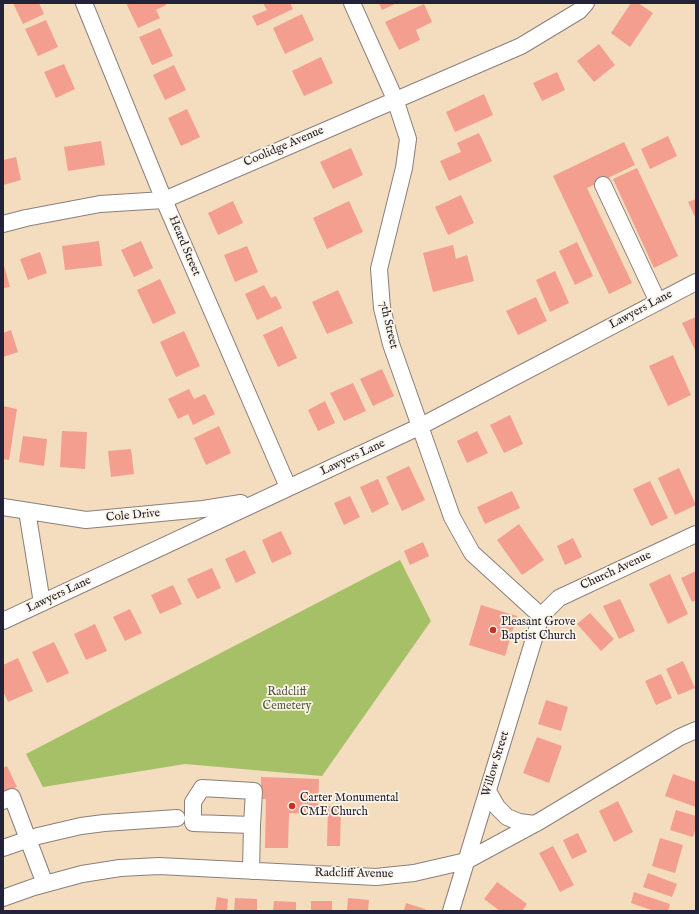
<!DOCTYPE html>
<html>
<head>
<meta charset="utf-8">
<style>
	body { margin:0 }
	#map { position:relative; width:699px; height:914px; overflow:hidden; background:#f4dcbe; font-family:"IM FELL English",serif }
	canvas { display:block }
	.frame { position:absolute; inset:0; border:4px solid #22223b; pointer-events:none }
</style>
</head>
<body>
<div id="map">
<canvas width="699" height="914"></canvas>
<div class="frame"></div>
</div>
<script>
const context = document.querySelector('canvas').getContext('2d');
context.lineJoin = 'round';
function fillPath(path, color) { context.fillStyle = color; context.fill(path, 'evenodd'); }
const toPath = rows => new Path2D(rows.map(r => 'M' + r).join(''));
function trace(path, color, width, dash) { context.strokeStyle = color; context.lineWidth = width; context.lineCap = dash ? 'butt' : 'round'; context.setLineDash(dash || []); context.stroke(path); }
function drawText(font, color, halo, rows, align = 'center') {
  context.font = font + ' "IM FELL English",serif'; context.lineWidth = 3.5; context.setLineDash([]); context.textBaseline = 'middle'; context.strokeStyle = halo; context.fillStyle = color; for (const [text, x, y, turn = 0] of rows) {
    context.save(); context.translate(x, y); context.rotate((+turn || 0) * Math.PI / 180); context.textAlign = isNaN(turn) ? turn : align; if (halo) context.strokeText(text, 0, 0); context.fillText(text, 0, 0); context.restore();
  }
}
const green = toPath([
	[400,560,431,621,322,776,185,764,43,787,26,754]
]);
const building = toPath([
	[13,3,39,3,44,14,23,24],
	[126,3,166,3,166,5,156,10,160,18,138,28],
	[263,3,290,3,293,9,257,26,252,16,267,10],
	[379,3,397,3,382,10],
	[631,3,638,3,653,13,630,47,611,33],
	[424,4,432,22,416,30,420,40,399,50,385,22],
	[302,14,314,40,285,54,273,28],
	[46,20,58,47,38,56,25,29],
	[160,28,173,56,152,65,139,37],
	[599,44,615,65,594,82,577,61],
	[321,57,333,83,304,96,292,71],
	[64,64,75,89,56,98,44,72],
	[174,65,186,90,165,100,153,75],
	[557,72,565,90,542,101,533,83],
	[484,94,493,115,455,132,446,112],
	[187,109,200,137,181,146,168,118],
	[479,133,492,161,449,181,440,161,461,152,457,143],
	[668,136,677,156,650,169,641,149],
	[101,141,105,165,68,171,64,147],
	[624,142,635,165,587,188,632,283,609,294,553,176],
	[351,148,363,175,333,189,320,162],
	[16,157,21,180,3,185,3,160],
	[637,168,678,256,654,268,613,179],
	[461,195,474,223,448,235,435,207],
	[696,199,696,219,688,202],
	[233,201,243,223,218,235,208,213],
	[349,201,363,232,327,249,313,218],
	[99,241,102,266,65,270,62,246],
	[141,241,153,268,134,277,121,250],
	[577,242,593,276,575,285,559,251],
	[453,245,456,259,467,255,474,281,433,292,423,253],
	[247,246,258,272,235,282,224,255],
	[40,252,47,273,28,280,20,259],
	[3,262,10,287,3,288],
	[555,271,569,303,550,312,536,280],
	[160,279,176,313,153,324,137,290],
	[264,285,271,298,276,296,282,308,257,320,245,294],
	[338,290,353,323,327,334,312,302],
	[536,297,547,321,518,335,506,311],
	[696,317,696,352,682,323],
	[282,326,297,358,278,367,263,335],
	[11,330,18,352,3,357,3,333],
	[184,331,200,366,176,377,160,342],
	[673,355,691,395,668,406,649,366],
	[382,369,394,396,373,406,360,379],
	[353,383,366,411,344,421,330,393],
	[189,389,194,399,205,394,215,414,193,425,188,414,178,419,168,399],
	[325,401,335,423,318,431,308,410],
	[3,406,17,409,9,460,3,459],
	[510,415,523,444,504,453,490,425],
	[219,426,231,453,206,465,194,438],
	[62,431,87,432,85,469,60,467],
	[477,431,488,453,467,463,457,441],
	[23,436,47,439,44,466,19,462],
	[131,449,134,474,111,477,108,451],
	[409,466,425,500,402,511,386,477],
	[679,468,696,505,675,515,658,478],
	[378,479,389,504,372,513,360,487],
	[650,481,668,518,651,526,633,489],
	[512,491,520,508,485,524,477,507],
	[350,496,360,517,344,525,334,503],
	[519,524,544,560,522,575,497,540],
	[281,531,292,554,272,563,262,540],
	[573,538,582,557,565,565,557,546],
	[423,542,429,556,410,565,404,551],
	[245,550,256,573,236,583,225,559],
	[212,568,221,588,197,599,187,579],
	[696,571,696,600,692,602,681,578],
	[670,574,688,614,668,624,649,584],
	[173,585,182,604,160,614,151,595],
	[620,599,635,631,619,639,603,606],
	[481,605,517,616,505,656,469,645],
	[130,609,142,633,125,641,113,617],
	[590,613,614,639,601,651,577,624],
	[95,624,107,651,86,660,74,634],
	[54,642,69,673,47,683,32,652],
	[18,658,33,691,8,702,3,691,3,665],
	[683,661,695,688,678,695,666,669],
	[661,674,672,698,656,705,645,681],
	[546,700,568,707,561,731,538,724],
	[537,737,562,746,549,783,523,773],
	[7,766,17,787,3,793,3,768],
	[673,774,696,782,696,807,665,796],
	[261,777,319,779,318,814,289,813,288,848,265,848,266,799,261,799],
	[618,801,633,832,614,842,599,811],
	[328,806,341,807,340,846,327,846],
	[676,810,696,816,696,827,693,837,670,830],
	[578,833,587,852,572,859,563,840],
	[660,838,683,845,675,873,652,866],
	[553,846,574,885,560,892,539,853],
	[648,873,677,884,672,897,643,887],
	[497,882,527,904,522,911,500,911,484,899],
	[634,892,670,904,668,911,654,911,631,903],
	[217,897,228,899,227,911,215,911],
	[235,898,257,899,257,911,234,911],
	[348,898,369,900,368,911,347,911],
	[274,901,296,902,296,911,273,911],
	[311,901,332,901,332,911,311,911],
	[406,903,425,909,425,911,404,911]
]);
const minor = toPath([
	[84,3,164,200,288,487],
	[352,3,395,99,408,139,404,168,379,269,382,308,391,344,452,517,472,553,541,616],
	[603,185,658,302],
	[3,224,26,218,100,204,164,200,521,46,579,11,586,3],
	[3,507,86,520,203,509,241,503],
	[27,511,42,603],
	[3,621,421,426,696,282],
	[488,791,497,807,507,817,519,822,535,824],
	[3,801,12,797,45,884],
	[3,848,38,836,81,826,104,823,177,818],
	[251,871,252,825,254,791,202,788,193,802,193,823,252,825],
	[3,898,34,887,82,874,120,868,159,866,376,877,414,873,466,861,540,821,680,737,696,730],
	[451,911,541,616,559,598,696,534]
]);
const markers = [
	[493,630,4,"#c8321e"],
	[292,806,4,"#c8321e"]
];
const streetNames = [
	["Coolidge Avenue",284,147,-23],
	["Heard Street",184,246,67],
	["Lawyers Lane",641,310,-28],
	["7th Street",388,325,77],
	["Lawyers Lane",353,458,-25],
	["Cole Drive",133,516,-5],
	["Church Avenue",616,571,-25],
	["Lawyers Lane",59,595,-25],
	["Willow Street",496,764,-73],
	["Radcliff Avenue",354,874,1]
];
const poiNames = [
	["Pleasant Grove",501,623],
	["Baptist Church",501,637],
	["Carter Monumental",300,799],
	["CME Church",300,813]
];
const parkNames = [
	["Radcliff",287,693],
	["Cemetery",287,707]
];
fillPath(green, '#a6c067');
fillPath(building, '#f39e8f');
trace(minor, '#8b7f7c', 18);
trace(minor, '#fff', 16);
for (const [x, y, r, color] of markers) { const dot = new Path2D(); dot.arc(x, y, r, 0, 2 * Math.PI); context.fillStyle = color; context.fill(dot); trace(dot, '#fcf5e5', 1.5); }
drawText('12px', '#22223b', '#fcf5e5', streetNames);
drawText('12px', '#22223b', '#fcf5e5', poiNames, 'left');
drawText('12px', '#50594a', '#fcf5e5', parkNames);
</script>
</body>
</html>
